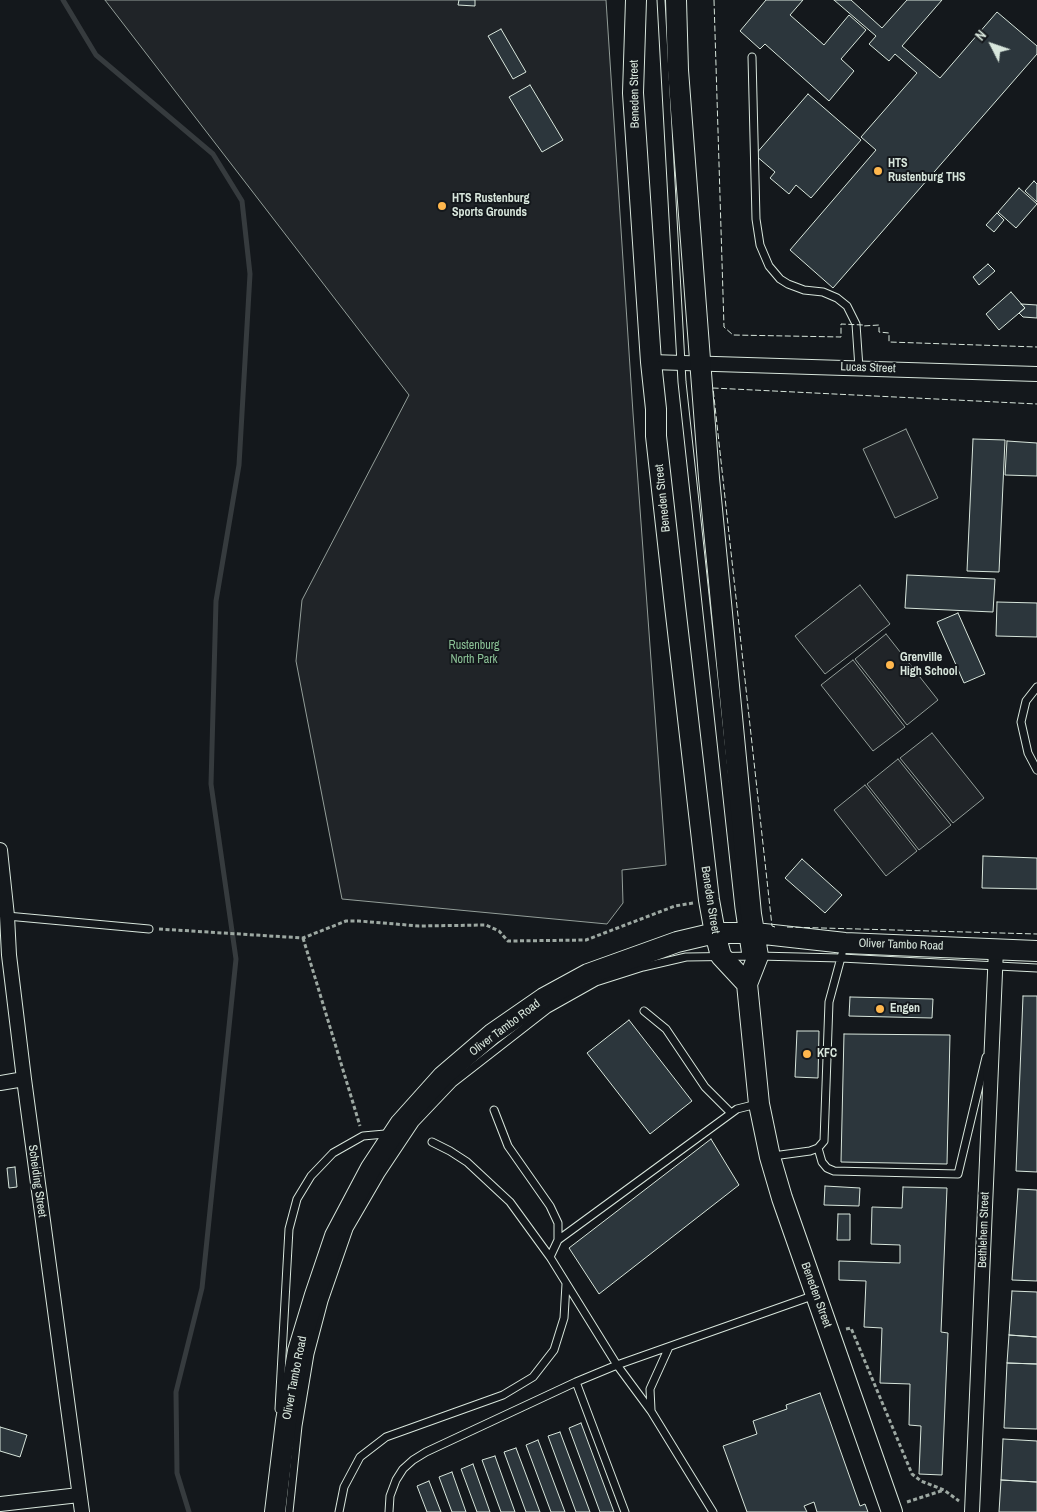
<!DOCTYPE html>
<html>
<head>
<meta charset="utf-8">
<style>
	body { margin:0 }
	#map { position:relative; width:1037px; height:1512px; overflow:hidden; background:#14181c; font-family:"Archivo Narrow",sans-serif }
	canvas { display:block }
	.north { position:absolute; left:967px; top:20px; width:50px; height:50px; -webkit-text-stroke:4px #14181c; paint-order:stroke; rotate:311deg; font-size:14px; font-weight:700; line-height:20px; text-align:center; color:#d8e6dc }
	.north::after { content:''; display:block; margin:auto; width:18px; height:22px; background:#d8e6dc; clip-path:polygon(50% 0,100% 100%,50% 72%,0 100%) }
</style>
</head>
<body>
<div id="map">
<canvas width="1037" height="1512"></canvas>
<div class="north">N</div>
</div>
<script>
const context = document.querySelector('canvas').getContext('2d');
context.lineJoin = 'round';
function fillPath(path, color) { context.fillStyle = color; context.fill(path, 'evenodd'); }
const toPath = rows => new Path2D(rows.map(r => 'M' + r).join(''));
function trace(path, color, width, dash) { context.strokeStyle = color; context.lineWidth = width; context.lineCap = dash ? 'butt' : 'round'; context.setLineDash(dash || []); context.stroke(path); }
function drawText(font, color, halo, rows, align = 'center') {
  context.font = font + ' "Archivo Narrow",sans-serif'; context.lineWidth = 4; context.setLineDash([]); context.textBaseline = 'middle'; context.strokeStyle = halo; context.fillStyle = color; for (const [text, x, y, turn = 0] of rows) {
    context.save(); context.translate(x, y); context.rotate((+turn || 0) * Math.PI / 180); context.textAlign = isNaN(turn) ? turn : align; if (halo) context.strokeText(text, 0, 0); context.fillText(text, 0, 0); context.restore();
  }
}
const green = toPath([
	[105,0,606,0,633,413,666,865,622,870,623,903,607,924,342,899,296,661,302,600,409,395,105,0],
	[906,429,938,498,895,518,863,449,906,429],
	[860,585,890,624,825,674,795,636,860,585],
	[886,634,938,700,907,725,855,659,886,634],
	[853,660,905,727,873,751,821,685,853,660],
	[932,733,984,798,953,823,900,758,932,733],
	[898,759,951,825,919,850,867,784,898,759],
	[865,785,917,851,886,876,834,810,865,785]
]);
const stream = toPath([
	[63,0,96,55,213,154,242,201,250,274,239,465,216,601,211,784,236,959,202,1288,176,1392,177,1473,189,1512]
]);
const building = toPath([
	[459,0,475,0,475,6,458,5,459,0],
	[766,0,803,0,790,15,824,45,849,15,866,30,841,59,854,71,829,101,765,44,760,49,740,31,766,0],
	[834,0,851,0,882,28,907,0,942,0,902,46,940,78,997,12,1037,46,1037,54,833,288,790,250,876,150,861,137,917,73,895,54,889,61,869,44,876,36,834,0],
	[501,29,526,72,513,79,488,36,501,29],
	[530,85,563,140,542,152,509,97,530,85],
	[808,94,861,140,811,198,796,185,789,194,770,178,775,172,755,155,808,94],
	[1034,181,1037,184,1037,202,1025,191,1034,181],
	[1019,188,1037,204,1016,228,998,212,1019,188],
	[997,213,1004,220,994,232,986,225,997,213],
	[988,264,995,271,979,285,973,277,988,264],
	[1011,292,1025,308,999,330,986,314,1011,292],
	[1021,304,1037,305,1037,318,1023,317,1019,313,1025,308,1021,304],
	[973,439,1005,440,999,572,967,571,973,439],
	[1007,441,1037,443,1037,476,1005,475,1007,441],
	[907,575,995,579,993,612,905,608,907,575],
	[997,602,1037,603,1037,637,996,636,997,602],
	[958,613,985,674,964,683,937,622,958,613],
	[983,856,1037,858,1037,889,982,888,983,856],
	[802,859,842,895,825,913,785,878,802,859],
	[1023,996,1037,996,1037,1172,1016,1171,1023,996],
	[850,997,933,999,932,1018,849,1016,850,997],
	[629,1020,692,1101,650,1134,587,1053,629,1020],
	[797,1031,819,1031,818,1078,795,1077,797,1031],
	[844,1034,950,1035,947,1164,841,1162,844,1034],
	[711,1139,739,1185,599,1294,569,1248,711,1139],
	[15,1167,17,1187,9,1188,7,1168,15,1167],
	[825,1186,860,1188,859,1206,824,1205,825,1186],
	[903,1187,947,1188,941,1332,948,1333,942,1475,919,1474,921,1426,909,1425,910,1384,880,1383,882,1328,864,1327,866,1281,839,1280,839,1261,900,1263,900,1245,871,1244,872,1207,902,1208,903,1187],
	[1018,1189,1037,1190,1037,1281,1012,1280,1018,1189],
	[838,1214,850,1214,850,1240,837,1240,838,1214],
	[1012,1291,1037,1292,1037,1337,1009,1335,1012,1291],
	[1009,1335,1037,1337,1037,1364,1007,1363,1009,1335],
	[1007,1363,1037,1364,1037,1429,1004,1428,1007,1363],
	[820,1393,860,1506,865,1504,868,1512,817,1512,814,1502,804,1506,807,1512,747,1512,723,1446,757,1434,753,1421,787,1409,786,1405,820,1393],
	[581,1423,614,1512,600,1512,569,1428,581,1423],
	[0,1427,27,1435,20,1457,0,1451,0,1427],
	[560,1432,590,1512,576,1512,548,1436,560,1432],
	[1003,1439,1037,1441,1037,1482,1001,1480,1003,1439],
	[538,1440,565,1512,551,1512,526,1445,538,1440],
	[516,1448,540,1512,526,1512,504,1452,516,1448],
	[495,1456,515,1512,501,1512,482,1460,495,1456],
	[473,1464,490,1512,477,1512,461,1469,473,1464],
	[452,1472,466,1512,452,1512,439,1477,452,1472],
	[1001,1480,1037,1482,1037,1512,999,1512,1001,1480],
	[429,1481,441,1512,427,1512,417,1486,429,1481]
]);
const path = toPath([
	[159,929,303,938,346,921,359,921,419,926,486,925,499,931,508,941,586,940,675,906,693,903],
	[303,938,360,1126],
	[846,1329,851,1328,912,1474,921,1481,944,1490,959,1501],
	[907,1502,944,1490]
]);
const service = toPath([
	[661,0,682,382,739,908,746,956],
	[752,57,756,219,760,245,769,266,780,279,788,284,804,290,823,292,837,298,847,306,856,324,859,368],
	[1037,687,1026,701,1021,722,1028,753,1037,770],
	[7,916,149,929],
	[644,1011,666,1029,705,1087,731,1113],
	[494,1110,508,1146,550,1206,558,1223,558,1240,550,1257],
	[432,1142,450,1151,467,1162,510,1202,550,1257,617,1365,651,1411,713,1512],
	[818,1148,822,1162,827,1168,834,1171,958,1174,986,1057],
	[773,1156,810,1151,818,1148,824,1141,829,1002,842,954],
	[558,1240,737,1109,757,1104],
	[576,1382,625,1512],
	[279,1409,289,1229,297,1199,311,1176,333,1153,363,1136,385,1134],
	[651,1410,650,1389,669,1347],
	[289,1512,298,1426,310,1354,324,1301,349,1229,381,1174,415,1123,453,1083,548,1009,596,982,643,967,686,957,758,956,841,958,1037,968],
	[339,1512,344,1487,360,1457,386,1437,503,1395,533,1377,554,1350,564,1318,566,1284],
	[389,1512,390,1496,396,1480,403,1469,413,1460,426,1452,576,1382,617,1365,815,1295]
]);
const minor = toPath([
	[651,362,1037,374],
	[0,850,7,916,9,955,24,1079,82,1512],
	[0,1083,24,1079],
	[0,1504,79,1495],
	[972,1512,996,949]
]);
const secondary = toPath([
	[636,0,633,93,651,362,656,409,656,436,675,606,709,900,715,933,721,956,747,984],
	[676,0,678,70,709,478,751,914,758,956,747,984,759,1104,770,1157,782,1198,892,1512],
	[275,1512,286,1421,298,1351,315,1295,335,1236,371,1168,400,1124,443,1076,492,1034,544,998,588,974,677,942,715,933,755,933,845,943,1037,951]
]);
const fence = toPath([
	[714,0,724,327,733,335,841,337,841,324,863,325,863,326,879,325,879,332,889,333,889,342,1037,347],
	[775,927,772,926,713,388,1037,404],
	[787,927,1037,934]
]);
const markers = [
	[878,171,5,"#ffb74d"],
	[442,206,5,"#ffb74d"],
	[890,665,5,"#ffb74d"],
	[880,1009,5,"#ffb74d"],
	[807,1054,5,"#ffb74d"]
];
const streetNames = [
	["Beneden Street",635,94,-91],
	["Lucas Street",868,368,2],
	["Beneden Street",663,498,-96],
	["Beneden Street",710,900,81],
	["Oliver Tambo Road",901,945,2],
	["Oliver Tambo Road",505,1028,-37],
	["Scheiding Street",37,1181,82],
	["Bethlehem Street",984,1230,-88],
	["Beneden Street",816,1295,70],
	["Oliver Tambo Road",295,1378,-79]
];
const poiNames = [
	["HTS",888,164],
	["Rustenburg THS",888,178],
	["HTS Rustenburg",452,199],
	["Sports Grounds",452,213],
	["Grenville",900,658],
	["High School",900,672],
	["Engen",890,1009],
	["KFC",817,1054]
];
const parkNames = [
	["Rustenburg",474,646],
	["North Park",474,660]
];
fillPath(green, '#202428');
trace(green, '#939e99', 1);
trace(stream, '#363b3e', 5);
fillPath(building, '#2c363c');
trace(building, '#d8e6dc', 1);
trace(service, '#d8e6dc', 9);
trace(minor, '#d8e6dc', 16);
trace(secondary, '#d8e6dc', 22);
trace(path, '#9da8a2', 3, [4, 2.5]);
trace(service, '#14181c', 7);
trace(minor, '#14181c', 14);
trace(secondary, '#14181c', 20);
trace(fence, '#d8e6dc', 1, [6, 2.5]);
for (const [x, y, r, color] of markers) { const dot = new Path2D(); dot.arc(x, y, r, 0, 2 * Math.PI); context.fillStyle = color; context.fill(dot); trace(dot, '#14181c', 2); }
drawText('12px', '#d8e6dc', '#14181c', streetNames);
drawText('bold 12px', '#d8e6dc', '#14181c', poiNames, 'left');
drawText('12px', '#8ac095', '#14181c', parkNames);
</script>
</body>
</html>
